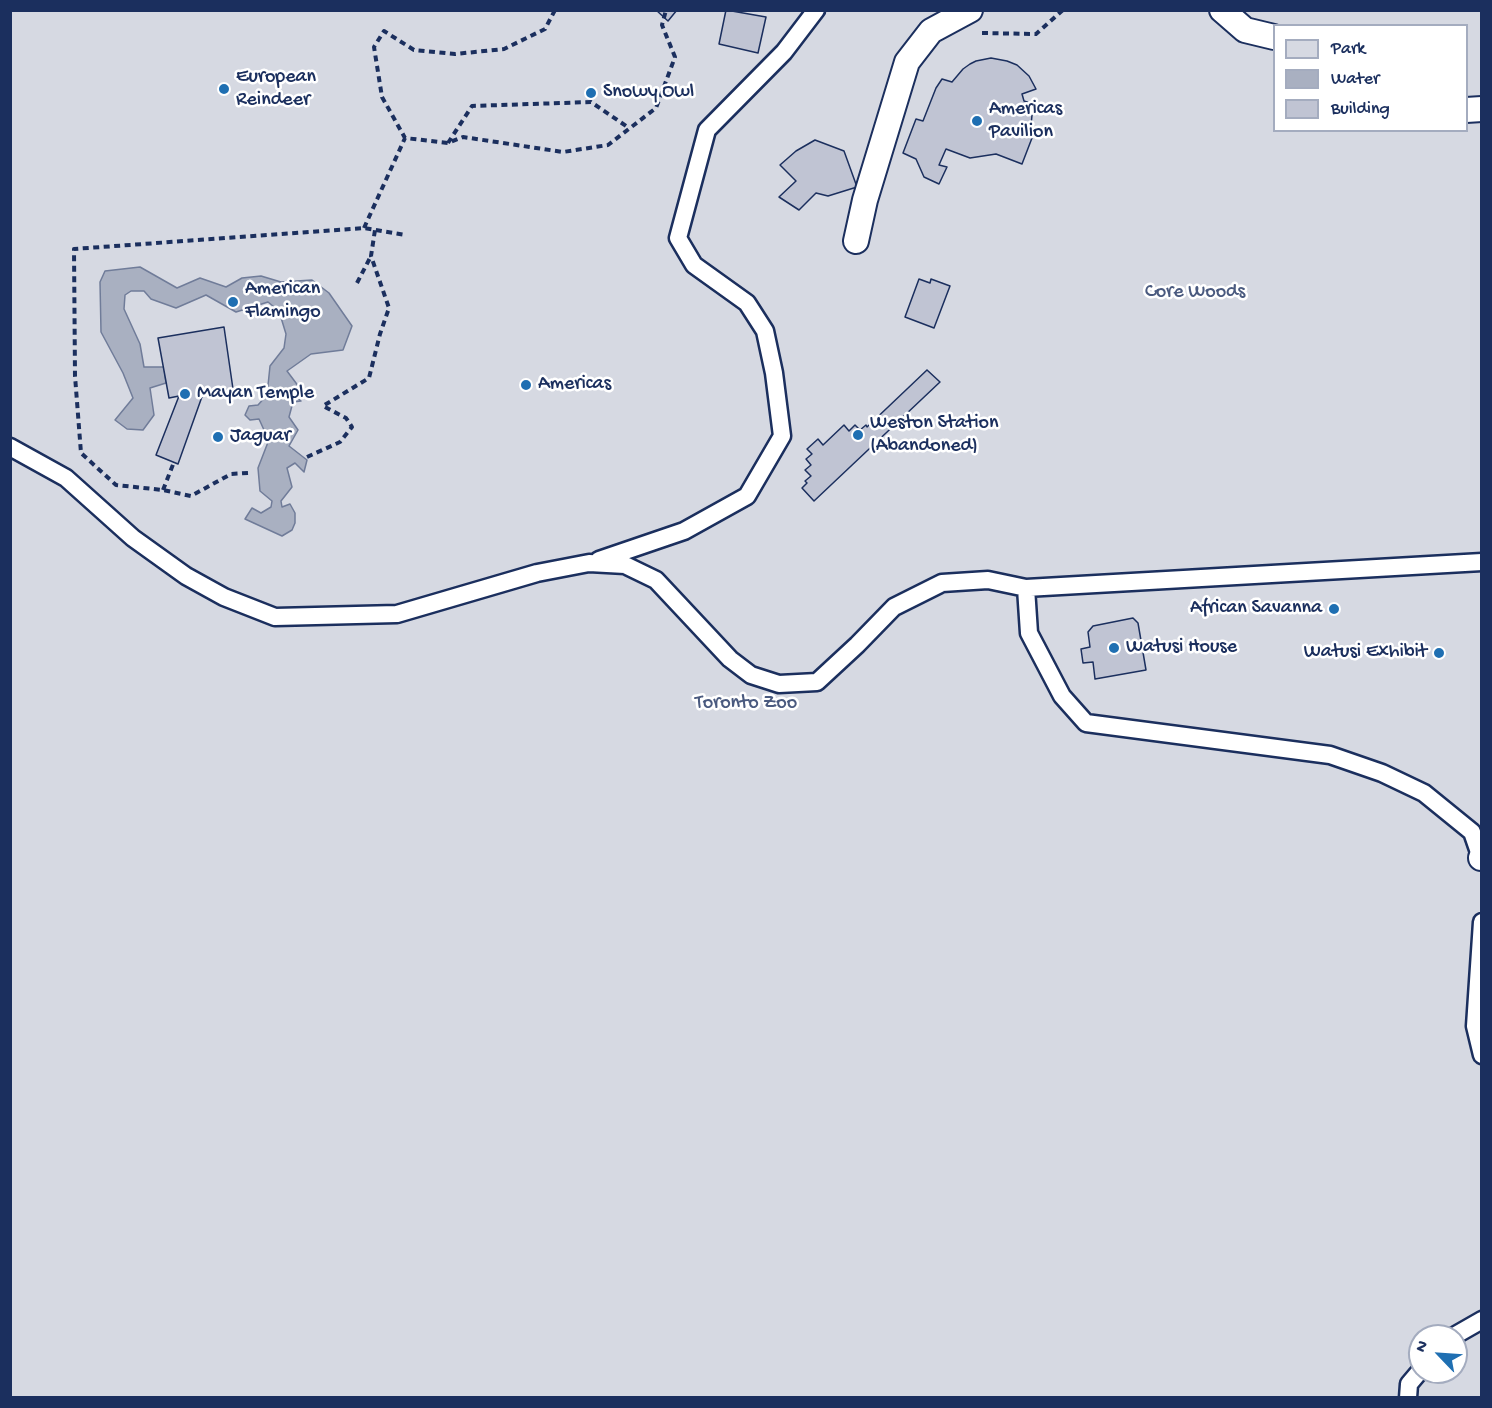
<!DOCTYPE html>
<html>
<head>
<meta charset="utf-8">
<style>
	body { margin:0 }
	#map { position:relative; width:1492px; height:1408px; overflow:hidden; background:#f6f7f9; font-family:"Gochi Hand",sans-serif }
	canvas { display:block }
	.frame { position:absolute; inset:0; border:12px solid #1b2f5e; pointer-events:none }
	.legend { position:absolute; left:1273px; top:24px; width:195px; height:108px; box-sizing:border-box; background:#fff; border:2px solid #a4acbf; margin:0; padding:8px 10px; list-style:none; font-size:18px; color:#1b2f5e }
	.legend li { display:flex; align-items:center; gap:12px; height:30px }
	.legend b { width:30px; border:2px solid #a4acbf }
	.north { position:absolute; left:1408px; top:1324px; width:60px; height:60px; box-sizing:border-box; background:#fff; border:2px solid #a4acbf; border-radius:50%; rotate:295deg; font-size:16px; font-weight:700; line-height:24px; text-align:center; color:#1b2f5e }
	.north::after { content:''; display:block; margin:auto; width:21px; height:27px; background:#1f6fb2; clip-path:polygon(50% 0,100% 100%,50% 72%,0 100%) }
</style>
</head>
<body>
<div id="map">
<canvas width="1492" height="1408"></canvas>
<div class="frame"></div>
<ul class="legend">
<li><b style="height:16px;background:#d6d9e2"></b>Park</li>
<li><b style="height:16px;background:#a9b0c1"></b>Water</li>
<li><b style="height:16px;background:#c0c4d3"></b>Building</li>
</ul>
<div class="north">N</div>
</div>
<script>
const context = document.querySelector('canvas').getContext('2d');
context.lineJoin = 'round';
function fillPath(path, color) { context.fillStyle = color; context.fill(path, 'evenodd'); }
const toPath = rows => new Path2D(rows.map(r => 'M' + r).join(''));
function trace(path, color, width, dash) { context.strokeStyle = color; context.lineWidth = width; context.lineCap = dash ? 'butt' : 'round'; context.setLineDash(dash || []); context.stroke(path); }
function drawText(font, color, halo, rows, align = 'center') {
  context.font = font + ' "Gochi Hand",sans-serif'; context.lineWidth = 5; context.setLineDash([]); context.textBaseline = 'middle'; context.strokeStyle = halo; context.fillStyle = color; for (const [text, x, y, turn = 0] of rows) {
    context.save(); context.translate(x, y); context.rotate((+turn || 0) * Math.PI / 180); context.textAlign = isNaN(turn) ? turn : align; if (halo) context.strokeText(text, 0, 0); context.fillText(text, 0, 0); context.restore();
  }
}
const green = toPath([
	[10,11,1481,11,1481,1397,11,1397],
	[1274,26,1466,26,1466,130,1274,130],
	[1420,1336,1456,1336,1456,1372,1420,1372]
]);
const water = toPath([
	[140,267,177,288,200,278,226,287,242,278,261,276,281,282,312,280,329,293,352,326,343,350,311,354,287,371,299,387,293,394,301,401,293,402,289,417,298,430,289,446,307,460,304,472,295,463,287,468,292,487,281,501,282,507,290,504,295,513,295,523,292,530,282,536,245,519,252,508,261,513,271,507,272,501,260,491,258,468,270,437,264,430,259,419,250,420,245,415,249,406,258,405,267,395,270,366,284,348,286,334,279,311,268,302,236,312,206,295,176,308,151,299,144,291,131,291,125,295,124,309,140,344,144,367,164,367,166,383,150,388,154,415,143,430,127,429,115,420,133,398,123,373,101,332,100,282,105,271,140,267]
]);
const building = toPath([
	[656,10,677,10,668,21,656,10],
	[726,10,766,17,758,53,719,44,726,10],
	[991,58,1007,61,1017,65,1029,76,1036,89,1022,94,1024,101,1033,104,1030,137,1032,138,1022,164,996,154,970,158,946,149,939,165,947,167,939,184,924,177,916,159,903,153,916,119,923,121,936,88,942,79,952,82,963,69,970,64,976,61,991,58],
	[815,140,844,151,857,187,828,196,816,193,799,210,779,197,796,181,780,165,796,151,815,140],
	[919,279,930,283,931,279,950,286,934,328,905,317,919,279],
	[224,327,233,389,204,391,178,464,156,455,179,396,169,398,158,338,224,327],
	[927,370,940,382,814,501,802,488,807,483,805,481,811,476,805,470,811,465,806,459,812,454,807,449,818,439,823,445,844,425,849,431,855,425,860,430,866,425,867,427,927,370],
	[1133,618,1138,623,1146,670,1095,679,1093,662,1083,663,1081,649,1090,647,1088,632,1093,626,1133,618]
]);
const path = toPath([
	[555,10,545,29,504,49,455,54,414,50,384,31,374,47,382,97,405,138,448,143,463,137,563,152,608,145,656,108,675,57,662,25,666,10],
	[982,33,1036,34,1063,10],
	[448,143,472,106,591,102,629,128],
	[364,228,405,138],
	[357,283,371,256],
	[307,457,340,442,352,427,346,418,323,406,369,378,380,334,389,308,371,256,375,230],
	[248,473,231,474,191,496,163,490,116,485,81,453,75,376,74,249,364,228,406,235],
	[163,490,174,462]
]);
const service = toPath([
	[10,447,66,478,133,538,186,576,224,597,275,617,397,614,537,573,589,563,625,565,656,580,730,659,751,675,779,684,817,682,857,645,894,607,942,583,988,580,1026,588,1482,562],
	[599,560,684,531,747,496,782,436,774,373,765,331,747,303,694,265,678,238,707,130,784,52,816,10],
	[1026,588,1029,633,1062,696,1086,723,1330,755,1382,773,1424,793,1472,832,1482,861],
	[1482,922,1475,1026,1482,1055],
	[1454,1336,1482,1320],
	[1408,1398,1409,1384,1420,1371]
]);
const pedestrian = toPath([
	[1222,10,1245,30,1274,37],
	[1466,110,1482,109],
	[856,241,865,200,907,62,931,31,970,10],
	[1481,858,1482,858]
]);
const markers = [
	[224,89,6,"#1f6fb2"],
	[591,93,6,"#1f6fb2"],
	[977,121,6,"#1f6fb2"],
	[233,302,6,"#1f6fb2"],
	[526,385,6,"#1f6fb2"],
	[185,394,6,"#1f6fb2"],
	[858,435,6,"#1f6fb2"],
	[218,437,6,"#1f6fb2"],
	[1334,609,6,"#1f6fb2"],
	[1114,648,6,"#1f6fb2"],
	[1439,653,6,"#1f6fb2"]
];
const poiNames = [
	["European",236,78],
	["Reindeer",236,101],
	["Snowy Owl",603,93],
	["Americas",989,110],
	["Pavilion",989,133],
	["American",245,290],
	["Flamingo",245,313],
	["Americas",538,385],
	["Mayan Temple",197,394],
	["Weston Station",870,424],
	["(Abandoned)",870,447],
	["Jaguar",230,437],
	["African Savanna",1322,609,"right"],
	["Watusi House",1126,648],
	["Watusi Exhibit",1427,653,"right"]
];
const parkNames = [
	["Core Woods",1195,293],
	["Toronto Zoo",746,704]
];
fillPath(green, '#d6d9e2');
fillPath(water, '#a9b0c1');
trace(water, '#707c99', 1.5);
fillPath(building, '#c0c4d3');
trace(building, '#1b2f5e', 1.5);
trace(service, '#1b2f5e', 21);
trace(pedestrian, '#1b2f5e', 28);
trace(path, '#1b2f5e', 4, [6, 4.5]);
trace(service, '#fff', 16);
trace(pedestrian, '#fff', 24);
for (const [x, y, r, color] of markers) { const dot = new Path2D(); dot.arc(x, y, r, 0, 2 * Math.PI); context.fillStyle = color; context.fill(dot); trace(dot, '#fff', 2); }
drawText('20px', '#1b2f5e', '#fff', poiNames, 'left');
drawText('20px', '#4a5a7f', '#fff', parkNames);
</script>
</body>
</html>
